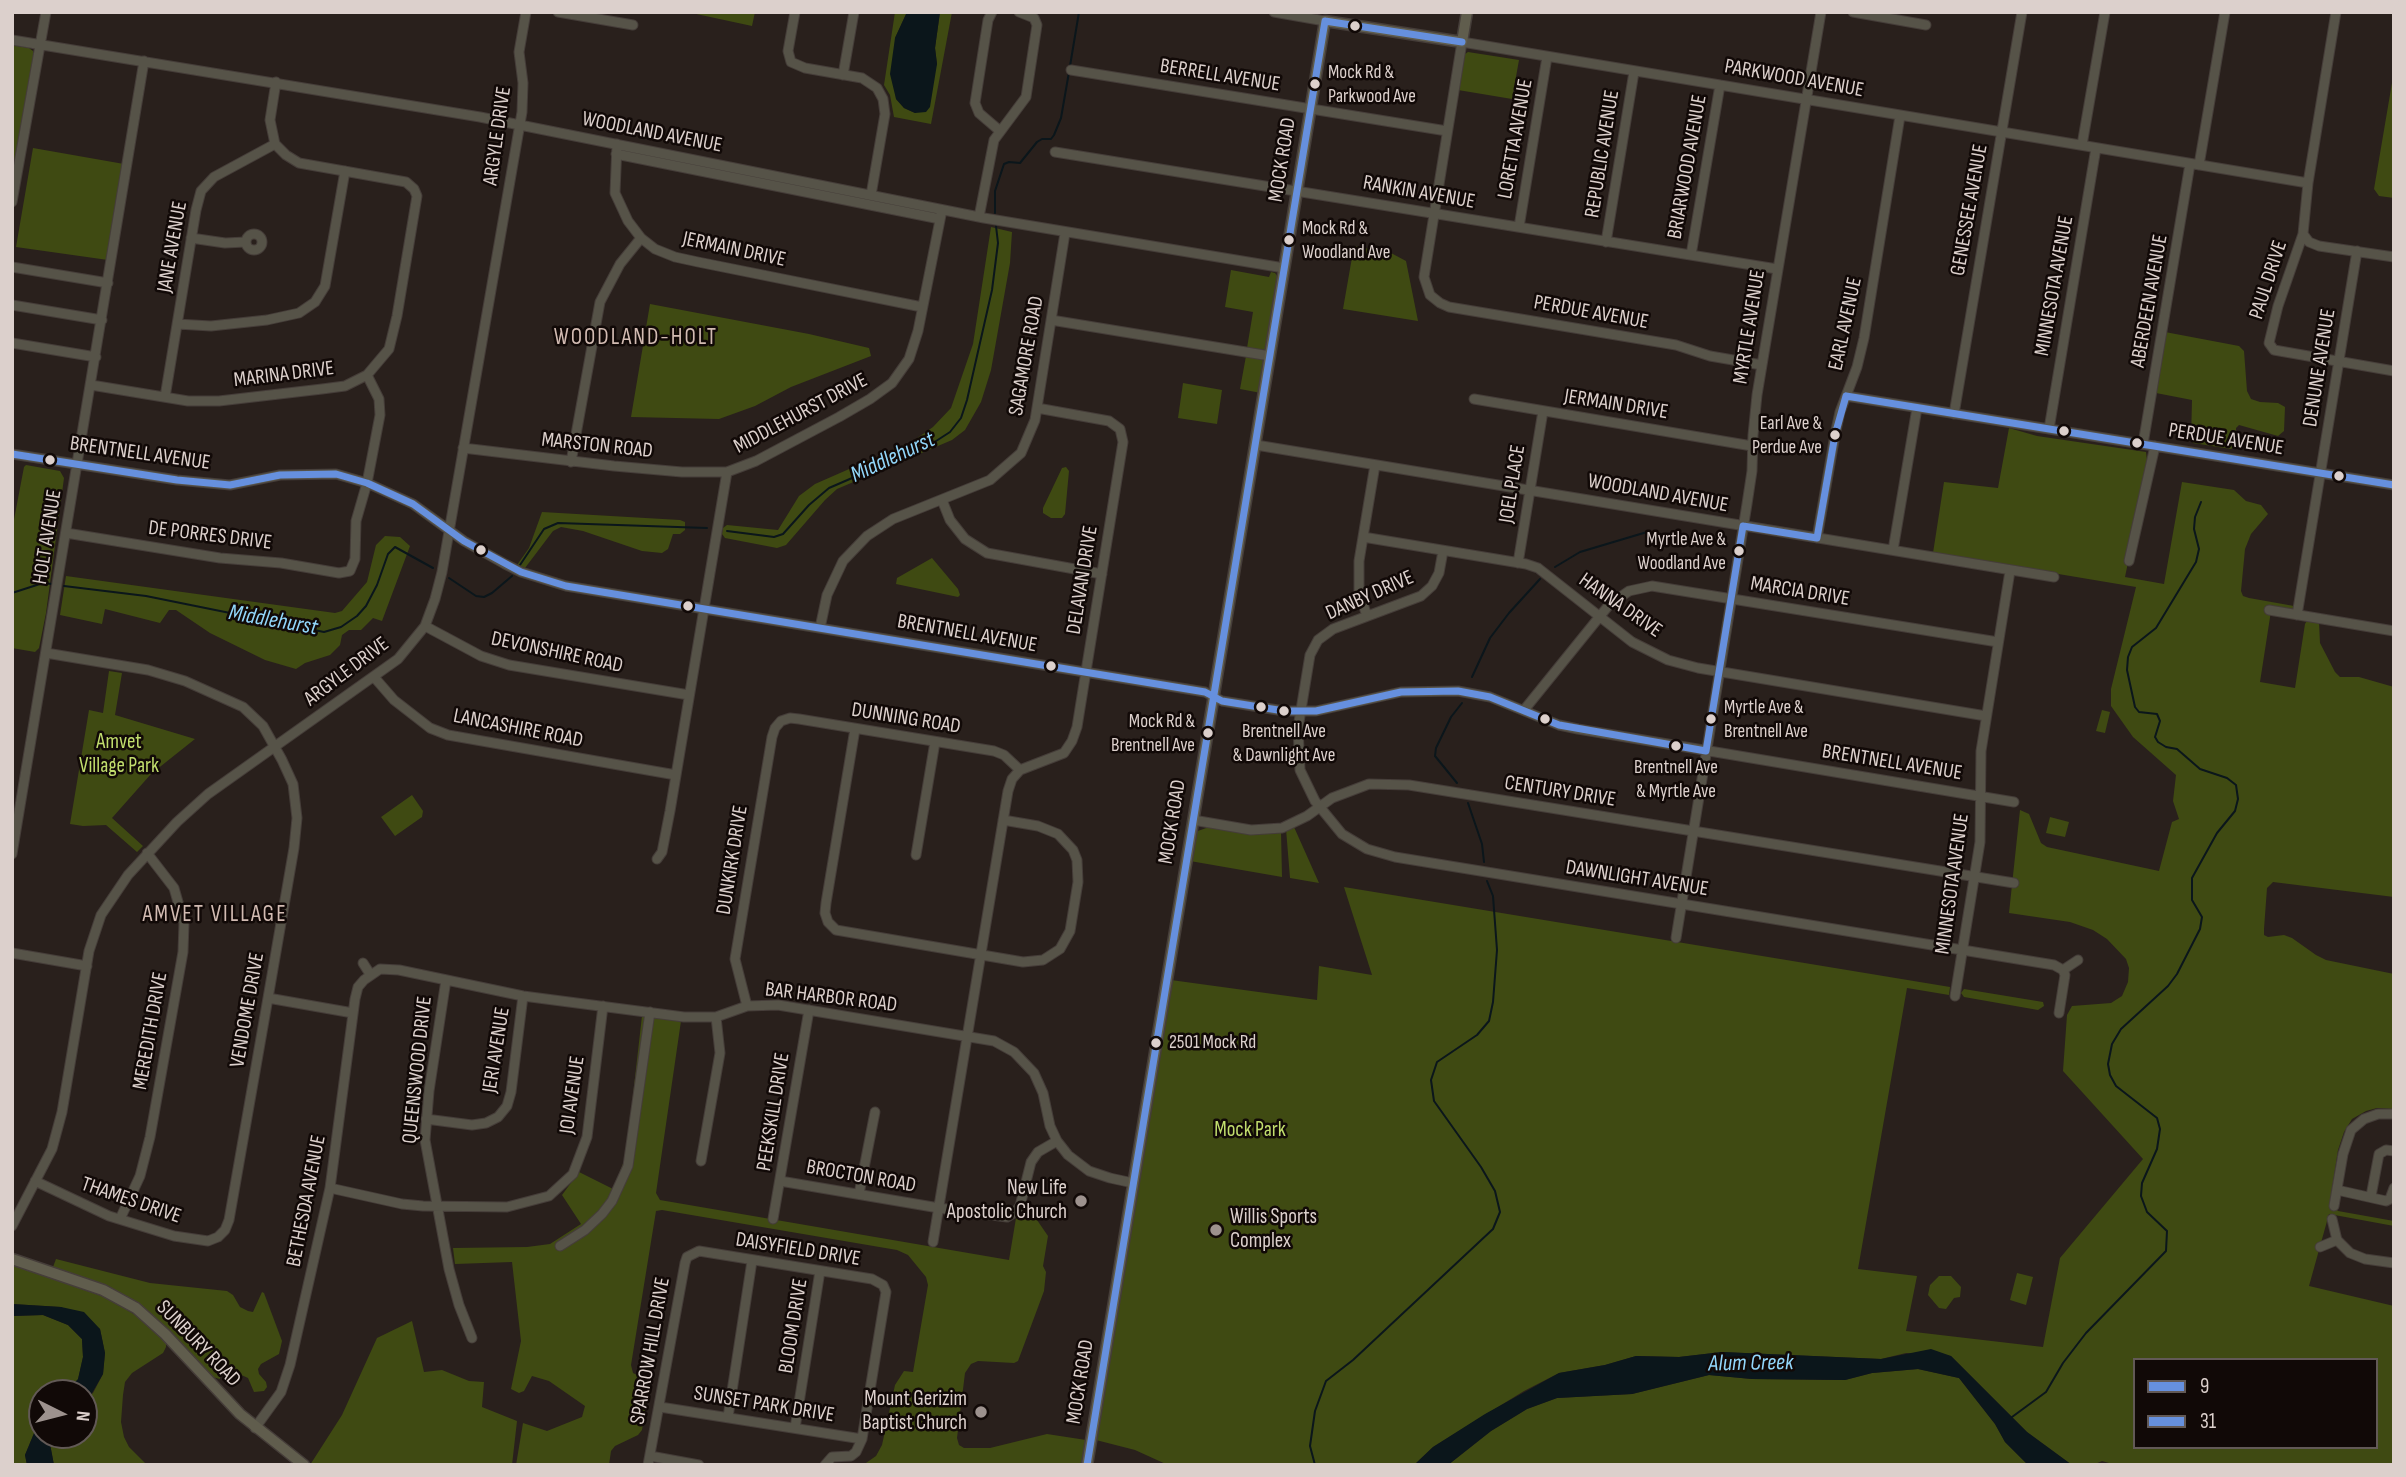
<!DOCTYPE html>
<html>
<head>
<meta charset="utf-8">
<style>
	body { margin:0 }
	#map { position:relative; width:2406px; height:1477px; overflow:hidden; background:#29201c; font-family:"Sofia Sans Condensed",sans-serif }
	canvas { display:block }
	.frame { position:absolute; inset:0; border:14px solid #dcd0cc; pointer-events:none }
	.legend { position:absolute; left:2133px; top:1358px; width:245px; height:91px; box-sizing:border-box; background:#110907; border:2px solid #625956; margin:0; padding:9px 12px; list-style:none; font-size:21px; color:#dcd0cc }
	.legend li { display:flex; align-items:center; gap:14px; height:35px }
	.legend b { width:35px; border:2px solid #625956 }
	.north { position:absolute; left:28px; top:1379px; width:70px; height:70px; box-sizing:border-box; background:#110907; border:2px solid #625956; border-radius:50%; rotate:96deg; font-size:19px; font-weight:700; line-height:28px; text-align:center; color:#dcd0cc }
	.north::after { content:''; display:block; margin:auto; width:24px; height:32px; background:#9d928e; clip-path:polygon(50% 0,100% 100%,50% 72%,0 100%) }
</style>
</head>
<body>
<div id="map">
<canvas width="2406" height="1477"></canvas>
<div class="frame"></div>
<ul class="legend">
<li><b style="height:9px;background:#6690de"></b>9</li>
<li><b style="height:9px;background:#6690de"></b>31</li>
</ul>
<div class="north">N</div>
</div>
<script>
const context = document.querySelector('canvas').getContext('2d');
context.lineJoin = 'round';
function fillPath(path, color) { context.fillStyle = color; context.fill(path, 'evenodd'); }
const toPath = rows => new Path2D(rows.map(r => 'M' + r).join(''));
function trace(path, color, width, dash) { context.strokeStyle = color; context.lineWidth = width; context.lineCap = dash ? 'butt' : 'round'; context.setLineDash(dash || []); context.stroke(path); }
function drawText(font, color, halo, rows, align = 'center') {
  context.font = font + ' "Sofia Sans Condensed",sans-serif'; context.lineWidth = 5; context.setLineDash([]); context.textBaseline = 'middle'; context.strokeStyle = halo; context.fillStyle = color; for (const [text, x, y, turn = 0] of rows) {
    context.save(); context.translate(x, y); context.rotate((+turn || 0) * Math.PI / 180); context.textAlign = isNaN(turn) ? turn : align; if (halo) context.strokeText(text, 0, 0); context.fillText(text, 0, 0); context.restore();
  }
}
const green = toPath([
	[687,12,755,12,752,26],
	[895,12,907,12,895,38,896,99,904,108,915,113,937,64,935,48,940,12,952,12,931,124,894,117,890,95,884,85],
	[12,45,29,48,33,51,35,59,12,185],
	[1468,52,1519,60,1512,99,1458,90,1465,54],
	[2394,71,2394,198,2379,196,2374,189],
	[33,148,124,164,108,260,16,247],
	[991,227,1012,232,1010,263,991,370,981,402,965,430,952,440,837,489,825,500,786,545,777,548,725,538,722,534,723,528,727,525,778,530,799,496,815,484,913,441,933,427,951,408,973,344],
	[1354,246,1391,253,1406,261,1418,321,1343,309],
	[1231,270,1269,277,1271,272,1275,273,1278,277,1266,350,1247,348,1253,312,1225,307],
	[650,304,809,334,869,348,871,356,791,387,755,406,719,419,631,417],
	[2165,332,2239,346,2244,351,2247,391,2251,399,2260,402,2278,403,2285,407,2284,431,2278,436,2239,425,2236,428,2236,445,2231,449,2193,443,2191,440,2192,400,2156,393],
	[1246,356,1266,361,1261,393,1240,389],
	[1183,383,1222,390,1217,424,1178,418],
	[2009,428,2037,436,2146,452,2147,460,2142,495,2125,577,2164,584,2182,482,2234,490,2246,501,2261,505,2268,514,2251,534,2245,549,2241,591,2243,596,2249,598,2294,606,2295,611,2271,611,2260,682,2295,688,2305,624,2308,619,2319,622,2320,643,2335,672,2340,677,2359,677,2394,687,2394,897,2273,882,2267,888,2264,929,2264,935,2268,937,2284,935,2292,938,2316,955,2326,960,2394,974,2394,1109,2377,1108,2366,1111,2352,1119,2344,1132,2338,1150,2330,1202,2338,1211,2394,1221,2394,1226,2329,1214,2309,1286,2394,1306,2394,1465,2116,1465,2102,1461,2093,1465,2072,1465,2027,1432,1951,1356,1906,1353,1881,1359,1722,1352,1679,1357,1636,1356,1605,1365,1559,1373,1524,1391,1433,1447,1414,1465,1168,1465,1135,1450,1096,1440,1171,980,1317,1000,1319,966,1372,975,1344,887,1950,987,1949,995,1907,988,1858,1269,1917,1276,1906,1331,2043,1347,2060,1258,2143,1159,2063,1071,2067,1015,2072,1006,2111,1003,2122,996,2128,982,2129,968,2126,959,2107,939,2093,930,2070,922,2009,913,2020,810,2029,814,2041,843,2047,847,2159,871,2172,822,2179,819,2173,801,2176,775,2133,737,2111,706,2111,689,2136,587,1933,553,1944,482,1998,488],
	[2135,1360,2376,1360,2376,1447,2135,1447],
	[26,465,60,471,64,478,46,613,39,648,35,652,12,648,12,530,24,467],
	[1066,467,1069,471,1065,514,1062,518,1051,518,1043,513,1043,508,1062,468],
	[542,512,680,520,685,522,685,530,680,534,673,534,668,549,662,553,642,551,583,531,561,527,553,531,525,568,517,565,529,548],
	[385,536,400,537,410,546,382,621,373,618,361,630,349,630,342,635,340,645,330,655,305,663,296,669,265,660,210,633,176,610,169,610,160,623,105,609,102,624,60,615,66,576,335,613,342,611,367,582,376,545],
	[932,558,958,589,960,595,958,597,896,584,897,578],
	[109,671,122,673,115,715,195,739,151,774,112,818,143,846,137,852,106,825,83,826,70,824,89,710,103,713],
	[2102,710,2110,712,2105,733,2096,731],
	[412,795,423,811,422,817,395,836,381,817],
	[2050,817,2069,822,2065,837,2046,833],
	[1209,827,1259,834,1281,831,1282,877,1190,861,1195,832],
	[1294,827,1319,883,1290,878,1286,829],
	[1964,989,2043,1002,2044,1006,2038,1010,1964,997,1961,993],
	[642,1016,681,1021,656,1193,660,1200,1009,1260,1016,1218,1026,1204,1048,1236,1043,1266,1046,1272,1044,1291,1018,1361,1014,1363,978,1361,971,1364,965,1373,957,1438,959,1445,964,1448,990,1448,1047,1434,1086,1440,1082,1465,1026,1463,863,1465,876,1456,882,1445,895,1385,904,1371,913,1372,928,1285,926,1277,908,1255,897,1250,662,1210,656,1211,631,1365,633,1373,647,1380,649,1385,642,1430,638,1435,615,1446,611,1451,609,1465,516,1465,523,1423,547,1431,582,1417,585,1406,549,1381,532,1376,524,1391,519,1393,511,1389,521,1341,512,1262,455,1264,453,1248,527,1247,550,1244,581,1224,562,1195,579,1172,613,1189,626,1156],
	[56,1259,150,1283,227,1291,233,1295,240,1307,248,1311,253,1312,262,1292,264,1293,282,1341,279,1354,261,1364,258,1369,259,1374,266,1382,267,1387,264,1391,254,1392,248,1378,224,1367,220,1368,220,1379,212,1377,139,1304,108,1286,53,1267],
	[12,1264,107,1298,147,1322,166,1342,166,1347,163,1353,132,1373,125,1382,123,1395,121,1422,124,1437,129,1447,147,1465,54,1465,50,1444,56,1435,84,1435,84,1401,93,1393,103,1374,105,1353,100,1329,61,1307,12,1304],
	[2017,1273,2033,1277,2026,1305,2010,1300],
	[1939,1276,1951,1276,1961,1287,1960,1297,1954,1298,1946,1309,1939,1308,1928,1295,1930,1285],
	[43,1315,68,1325,82,1339,83,1357,78,1380,64,1393,42,1393,42,1414,25,1455,27,1465,12,1465,12,1316],
	[412,1321,424,1372,442,1370,469,1381,484,1382,482,1407,517,1421,512,1465,310,1465,342,1415,377,1338],
	[1918,1369,1959,1378,1995,1424,2005,1442,2028,1465,1448,1465,1491,1431,1527,1409,1557,1398,1632,1394,1709,1375,1752,1379,1845,1380,1872,1373]
]);
const water = toPath([
	[907,12,940,12,935,48,937,64,930,107,926,112,915,113,904,108,896,99,890,74,895,38],
	[12,1304,61,1307,84,1312,100,1329,105,1353,103,1374,92,1393,84,1401,84,1393,64,1393,78,1379,83,1357,82,1339,68,1325,43,1315,12,1316],
	[1931,1349,1951,1356,2027,1432,2072,1465,2028,1465,2005,1442,1995,1424,1959,1378,1918,1369,1872,1373,1845,1380,1752,1379,1709,1375,1632,1394,1557,1398,1527,1409,1491,1431,1448,1465,1414,1465,1433,1447,1485,1414,1559,1373,1605,1365,1636,1356,1679,1357,1722,1352,1881,1359],
	[42,1414,42,1435,56,1435,50,1444,54,1465,27,1465,25,1455]
]);
const stream = toPath([
	[1070,66,1079,12],
	[995,213,995,191,1004,164,1009,162,1020,163,1037,142,1042,139,1051,139,1054,135,1061,118,1069,72],
	[727,531,774,537,783,534,809,505,829,488,933,443,950,432,961,418,967,400,992,290,998,243,996,226],
	[520,565,544,529,558,523,707,528],
	[1555,567,1580,552,1647,532],
	[449,578,476,596,484,597,492,593,512,576],
	[64,586,146,596,324,632,341,627,357,616,366,606,377,585,388,554,395,547,433,568],
	[12,593,43,583,52,584],
	[1472,677,1490,638,1509,613,1540,579],
	[1457,783,1435,756,1436,748,1451,717,1462,703],
	[1468,803,1482,844,1484,862],
	[2012,1417,2046,1392,2063,1363,2086,1333,2166,1251,2167,1231,2147,1212,2141,1196,2142,1183,2157,1149,2160,1129,2157,1118,2116,1086,2110,1075,2108,1064,2112,1044,2121,1029,2168,986,2177,974,2200,929,2202,917,2192,900,2192,878,2217,833,2235,811,2238,799,2236,785,2227,778,2200,769,2177,749,2166,747,2158,742,2155,737,2160,721,2157,714,2139,712,2135,707,2127,670,2128,657,2132,647,2156,628,2196,562,2199,549,2194,529,2195,517,2201,502],
	[1315,1465,1310,1446,1315,1411,1326,1381,1353,1360,1493,1229,1500,1212,1495,1191,1481,1167,1434,1101,1431,1080,1437,1062,1477,1035,1489,1021,1493,1002,1497,950,1493,896,1487,881]
]);
const minor = toPath([
	[558,12,633,25],
	[795,12,788,51,791,62,805,68,862,78,877,88,883,99,885,114,871,195],
	[992,12,988,20,975,103,979,113,1000,131],
	[1274,12,1325,21],
	[1853,12,1926,25],
	[2336,12,2308,183,2303,234,2278,306,2269,343,2274,350,2394,371],
	[12,40,480,117,984,218,1284,268],
	[1071,70,1447,131],
	[843,75,854,12],
	[617,144,615,193,628,221,641,238,655,249,675,257,698,262,922,307],
	[2082,145,2105,12],
	[1055,152,1777,269],
	[616,154,940,219],
	[2199,165,2225,12],
	[12,202,46,12],
	[979,217,994,140,1026,97,1037,25,1034,18,1019,12],
	[1519,227,1547,57],
	[2303,234,2309,242,2319,246,2394,257],
	'246 242a8 8 0 1 1 16 0a8 8 0 1 1-16 0Z',
	[191,238,225,243,246,242],
	[1606,242,1634,72],
	[1691,255,1720,85],
	[12,267,108,283],
	[12,305,102,320],
	[1051,320,1270,356],
	[177,324,211,326,267,320,299,313,315,302,325,286,345,171],
	[12,343,96,357],
	[1762,365,1710,356,1676,345,1449,307,1440,303,1430,295,1424,277,1462,42,2308,183],
	[91,385,188,401,219,401,322,389,345,386,367,375,389,349,397,316,417,196,414,189,406,182,299,163,286,155,275,144,270,120,276,82],
	[1846,396,2394,485],
	[165,397,196,210,201,191,214,177,275,144],
	[1474,399,1752,446],
	[1954,414,2022,12],
	[2049,429,2096,148],
	[2143,444,2190,164],
	[1256,445,2054,577],
	[463,448,614,466,682,472,727,472],
	[12,454,177,480,230,485,280,475,336,474,367,483,413,504,464,541,505,564,521,572,566,586,1205,692,1222,701,1284,711,1316,711,1401,692,1458,691,1490,697,1559,725,1578,729,2014,802],
	[571,462,600,302,620,264,641,238],
	[942,500,950,520,965,539,987,553,1102,574],
	[66,533,220,558,281,563,339,573,350,571,355,559,356,521,367,483,380,415,379,399,367,375],
	[1363,537,1526,564,1538,568,1632,642,1668,660,1698,668,1986,716],
	[1817,538,1835,435,1840,412,1857,367,1864,338,1900,116],
	[1893,550,1917,408],
	[1443,551,1439,573,1432,586,1421,596,1333,629,1318,640,1310,655,1298,728,1300,770,1315,801,1342,834,1367,849,1395,857,2054,965,2063,970],
	[2129,561,2155,446],
	[1518,563,1543,411],
	[2269,610,2394,631],
	[2297,615,2357,251],
	[1367,616,1359,592,1359,561,1375,465],
	[425,626,481,656,509,665,689,695],
	[820,628,827,595,843,561,867,536,893,519,990,480,1021,453,1035,420,1065,233],
	[374,677,394,700,430,728,448,735,676,775],
	[1524,710,1609,605,1629,591,1652,586,1998,642],
	[855,729,826,903,825,913,828,922,836,930,1023,962,1043,960,1060,949,1070,931,1078,882,1077,860,1073,850,1058,834,1038,826,1003,820],
	[1193,820,1251,830,1282,828,1307,816,1332,798,1369,784,1409,785,2014,883],
	[12,854,144,61],
	[916,855,935,742],
	[657,859,662,852,670,811,727,472,756,461,839,417,870,399,892,383,909,359,918,331,942,210],
	[1676,938,1747,504,1752,471,1753,435,1757,395,1821,12],
	[12,953,87,966],
	[363,963,370,974],
	[2063,970,2078,960],
	[446,980,429,1091,425,1140,449,1269,459,1305,472,1338],
	[1955,996,1980,842,1981,751,2010,571],
	[268,998,353,1013],
	[747,1006,735,959,772,737,775,728,781,721,790,718,799,719,994,751,1004,755,1020,770],
	[2059,1013,2065,975,2063,970],
	[426,1119,472,1125,486,1123,498,1117,507,1106,511,1092,523,996],
	[701,1161,720,1053,716,1017],
	[35,1181,109,1216,174,1236,208,1241,218,1237,225,1230,229,1220,268,998,294,848,297,818,293,784,282,760,263,726,243,707,185,681,148,670,46,653],
	[780,1181,939,1208,1007,1217,1015,1212,1020,1206,1031,1162,1038,1152,1057,1141],
	[330,1188,402,1204,423,1206,507,1207,549,1196,573,1174,587,1137,603,1006],
	[2337,1190,2386,1201,2390,1199,2394,1188],
	[859,1194,875,1112],
	[2371,1196,2379,1154,2386,1150,2394,1151],
	[2334,1206,2343,1154,2351,1130,2364,1119,2378,1114,2394,1114],
	[120,1219,140,1176,150,1137,183,952,184,923,174,888,147,853],
	[773,1219,809,1010],
	[2332,1219,2337,1240,2350,1253,2365,1259,2394,1263],
	[12,1226,52,1149,62,1112,89,951,101,915,128,875,177,822,208,794,398,659,425,626,435,599,442,572,522,112,523,83,519,52,526,12],
	[933,1242,1008,791,1012,779,1020,770,1064,753,1072,741,1077,727,1123,442,1120,429,1109,421,1037,408],
	[560,1246,585,1230,602,1214,612,1201,628,1166,650,1012],
	[2320,1247,2337,1240],
	[660,1407,862,1439],
	[728,1417,752,1261],
	[255,1428,281,1392,290,1365,330,1188,355,999,358,987,364,980,380,969,399,970,523,996,684,1017,716,1017,747,1006,778,1005,994,1041,1014,1052,1034,1073,1043,1093,1050,1126,1057,1141,1068,1155,1089,1171,1110,1178,1133,1183],
	[795,1428,820,1271],
	[650,1456,699,1465],
	[648,1465,685,1263,687,1257,699,1251,872,1279,883,1285,886,1292,862,1439,856,1452,851,1456,832,1457,825,1465]
]);
const major = toPath([
	[12,1259,103,1290,136,1308,165,1334,240,1414,304,1465],
	[1087,1465,1325,21,1462,42,1467,12]
]);
const bus1 = toPath([
	[1846,396,2394,485],
	[12,454,177,480,230,485,280,475,336,474,367,483,413,504,464,541,521,572,566,586,1205,692,1222,701,1284,711,1316,711,1401,692,1458,691,1490,697,1559,725,1706,751],
	[1743,526,1817,538],
	[1817,538,1835,435,1846,396],
	[1706,751,1743,526]
]);
const bus2 = toPath([
	[1325,21,1462,42],
	[1087,1465,1325,21]
]);
const markers = [
	[1355,26,6,"#dcd0cc"],
	[1315,84,6,"#dcd0cc"],
	[1289,240,6,"#dcd0cc"],
	[2064,431,6,"#dcd0cc"],
	[1835,435,6,"#dcd0cc"],
	[2137,443,6,"#dcd0cc"],
	[50,460,6,"#dcd0cc"],
	[2339,476,6,"#dcd0cc"],
	[481,550,6,"#dcd0cc"],
	[1739,551,6,"#dcd0cc"],
	[688,606,6,"#dcd0cc"],
	[1051,666,6,"#dcd0cc"],
	[1261,707,6,"#dcd0cc"],
	[1284,711,6,"#dcd0cc"],
	[1545,719,6,"#dcd0cc"],
	[1711,719,6,"#dcd0cc"],
	[1208,733,6,"#dcd0cc"],
	[1676,746,6,"#dcd0cc"],
	[1156,1043,6,"#dcd0cc"],
	[1081,1201,7,"#9d928e"],
	[1216,1230,7,"#9d928e"],
	[981,1412,7,"#9d928e"]
];
const busNames = [
	["Mock Rd &",1328,73],
	["Parkwood Ave",1328,97],
	["Mock Rd &",1302,229],
	["Woodland Ave",1302,253],
	["Earl Ave &",1822,424,"right"],
	["Perdue Ave",1822,448,"right"],
	["Myrtle Ave &",1726,540,"right"],
	["Woodland Ave",1726,564,"right"],
	["Myrtle Ave &",1724,708],
	["Brentnell Ave",1724,732],
	["Mock Rd &",1195,722,"right"],
	["Brentnell Ave",1195,746,"right"],
	["Brentnell Ave",1284,732,"center"],
	["& Dawnlight Ave",1284,756,"center"],
	["Brentnell Ave",1676,768,"center"],
	["& Myrtle Ave",1676,792,"center"],
	["2501 Mock Rd",1169,1043]
];
const streetNames = [
	["BERRELL AVENUE",1220,76,9],
	["PARKWOOD AVENUE",1794,79,10],
	["WOODLAND AVENUE",652,133,11],
	["ARGYLE DRIVE",498,136,-82],
	["LORETTA AVENUE",1516,139,-80],
	["REPUBLIC AVENUE",1603,154,-81],
	["MOCK ROAD",1283,160,-81],
	["BRIARWOOD AVENUE",1688,167,-80],
	["RANKIN AVENUE",1419,193,10],
	["GENESSEE AVENUE",1970,210,-80],
	["JANE AVENUE",173,247,-80],
	["JERMAIN DRIVE",734,250,12],
	["PAUL DRIVE",2269,280,-72],
	["MINNESOTA AVENUE",2055,286,-80],
	["ABERDEEN AVENUE",2150,301,-80],
	["PERDUE AVENUE",1591,313,10],
	["EARL AVENUE",1846,324,-78],
	["MYRTLE AVENUE",1750,327,-81],
	["SAGAMORE ROAD",1027,356,-80],
	["DENUNE AVENUE",2320,368,-81],
	["MARINA DRIVE",284,375,-7],
	["JERMAIN DRIVE",1616,405,9],
	["MIDDLEHURST DRIVE",801,414,-28],
	["PERDUE AVENUE",2226,440,9],
	["MARSTON ROAD",597,446,6],
	["BRENTNELL AVENUE",140,454,8],
	["JOEL PLACE",1513,484,-81],
	["WOODLAND AVENUE",1658,494,10],
	["DE PORRES DRIVE",210,536,7],
	["HOLT AVENUE",48,537,-81],
	["DELAVAN DRIVE",1083,580,-81],
	["MARCIA DRIVE",1800,592,9],
	["DANBY DRIVE",1370,596,-24],
	["HANNA DRIVE",1620,606,35],
	["BRENTNELL AVENUE",967,634,10],
	["DEVONSHIRE ROAD",557,653,12],
	["ARGYLE DRIVE",347,672,-37],
	["DUNNING ROAD",906,719,9],
	["LANCASHIRE ROAD",518,729,11],
	["BRENTNELL AVENUE",1892,763,9],
	["CENTURY DRIVE",1560,792,9],
	["MOCK ROAD",1173,822,-81],
	["DUNKIRK DRIVE",733,860,-81],
	["DAWNLIGHT AVENUE",1637,879,9],
	["MINNESOTA AVENUE",1953,884,-82],
	["BAR HARBOR ROAD",831,998,7],
	["VENDOME DRIVE",248,1010,-80],
	["MEREDITH DRIVE",151,1031,-80],
	["JERI AVENUE",497,1050,-81],
	["QUEENSWOOD DRIVE",418,1070,-84],
	["JOI AVENUE",573,1095,-82],
	["PEEKSKILL DRIVE",774,1112,-81],
	["BROCTON ROAD",861,1177,10],
	["THAMES DRIVE",131,1201,19],
	["BETHESDA AVENUE",307,1201,-79],
	["DAISYFIELD DRIVE",798,1250,9],
	["BLOOM DRIVE",794,1326,-81],
	["SUNBURY ROAD",198,1344,46],
	["SPARROW HILL DRIVE",651,1351,-80],
	["MOCK ROAD",1081,1382,-81],
	["SUNSET PARK DRIVE",764,1405,9]
];
const parkNames = [
	["Amvet",119,743],
	["Village Park",119,767],
	["Mock Park",1250,1131]
];
const poiNames = [
	["New Life",1067,1189],
	["Apostolic Church",1067,1213],
	["Willis Sports",1230,1218,"left"],
	["Complex",1230,1242,"left"],
	["Mount Gerizim",967,1400],
	["Baptist Church",967,1424]
];
const neighbourhoodNames = [
	["WOODLAND-HOLT",636,338],
	["AMVET VILLAGE",215,915]
];
const waterNames = [
	["Middlehurst",893,458,-25],
	["Middlehurst",273,621,10],
	["Alum Creek",1751,1364,-1]
];
fillPath(green, '#3f4a12');
fillPath(water, '#0b161b');
trace(stream, '#0b161b', 2);
trace(minor, '#453d39', 11);
trace(major, '#453d39', 13);
trace(minor, '#565348', 9);
trace(major, '#605d4d', 10);
trace(bus1, '#6690de', 7);
trace(bus2, '#6690de', 7);
for (const [x, y, r, color] of markers) { const dot = new Path2D(); dot.arc(x, y, r, 0, 2 * Math.PI); context.fillStyle = color; context.fill(dot); trace(dot, '#110907', 2.5); }
drawText('19px', '#dcd0cc', '#110907', busNames, 'left');
drawText('21px', '#dcd0cc', '#110907', streetNames);
drawText('21px', '#c1dd6d', '#110907', parkNames);
drawText('21px', '#dcd0cc', '#110907', poiNames, 'right');
context.letterSpacing = '2px';
drawText('23px', '#d2bbb2', '#110907', neighbourhoodNames);
context.letterSpacing = '0px';
drawText('italic 23px', '#92d7fb', '#110907', waterNames);
</script>
</body>
</html>
